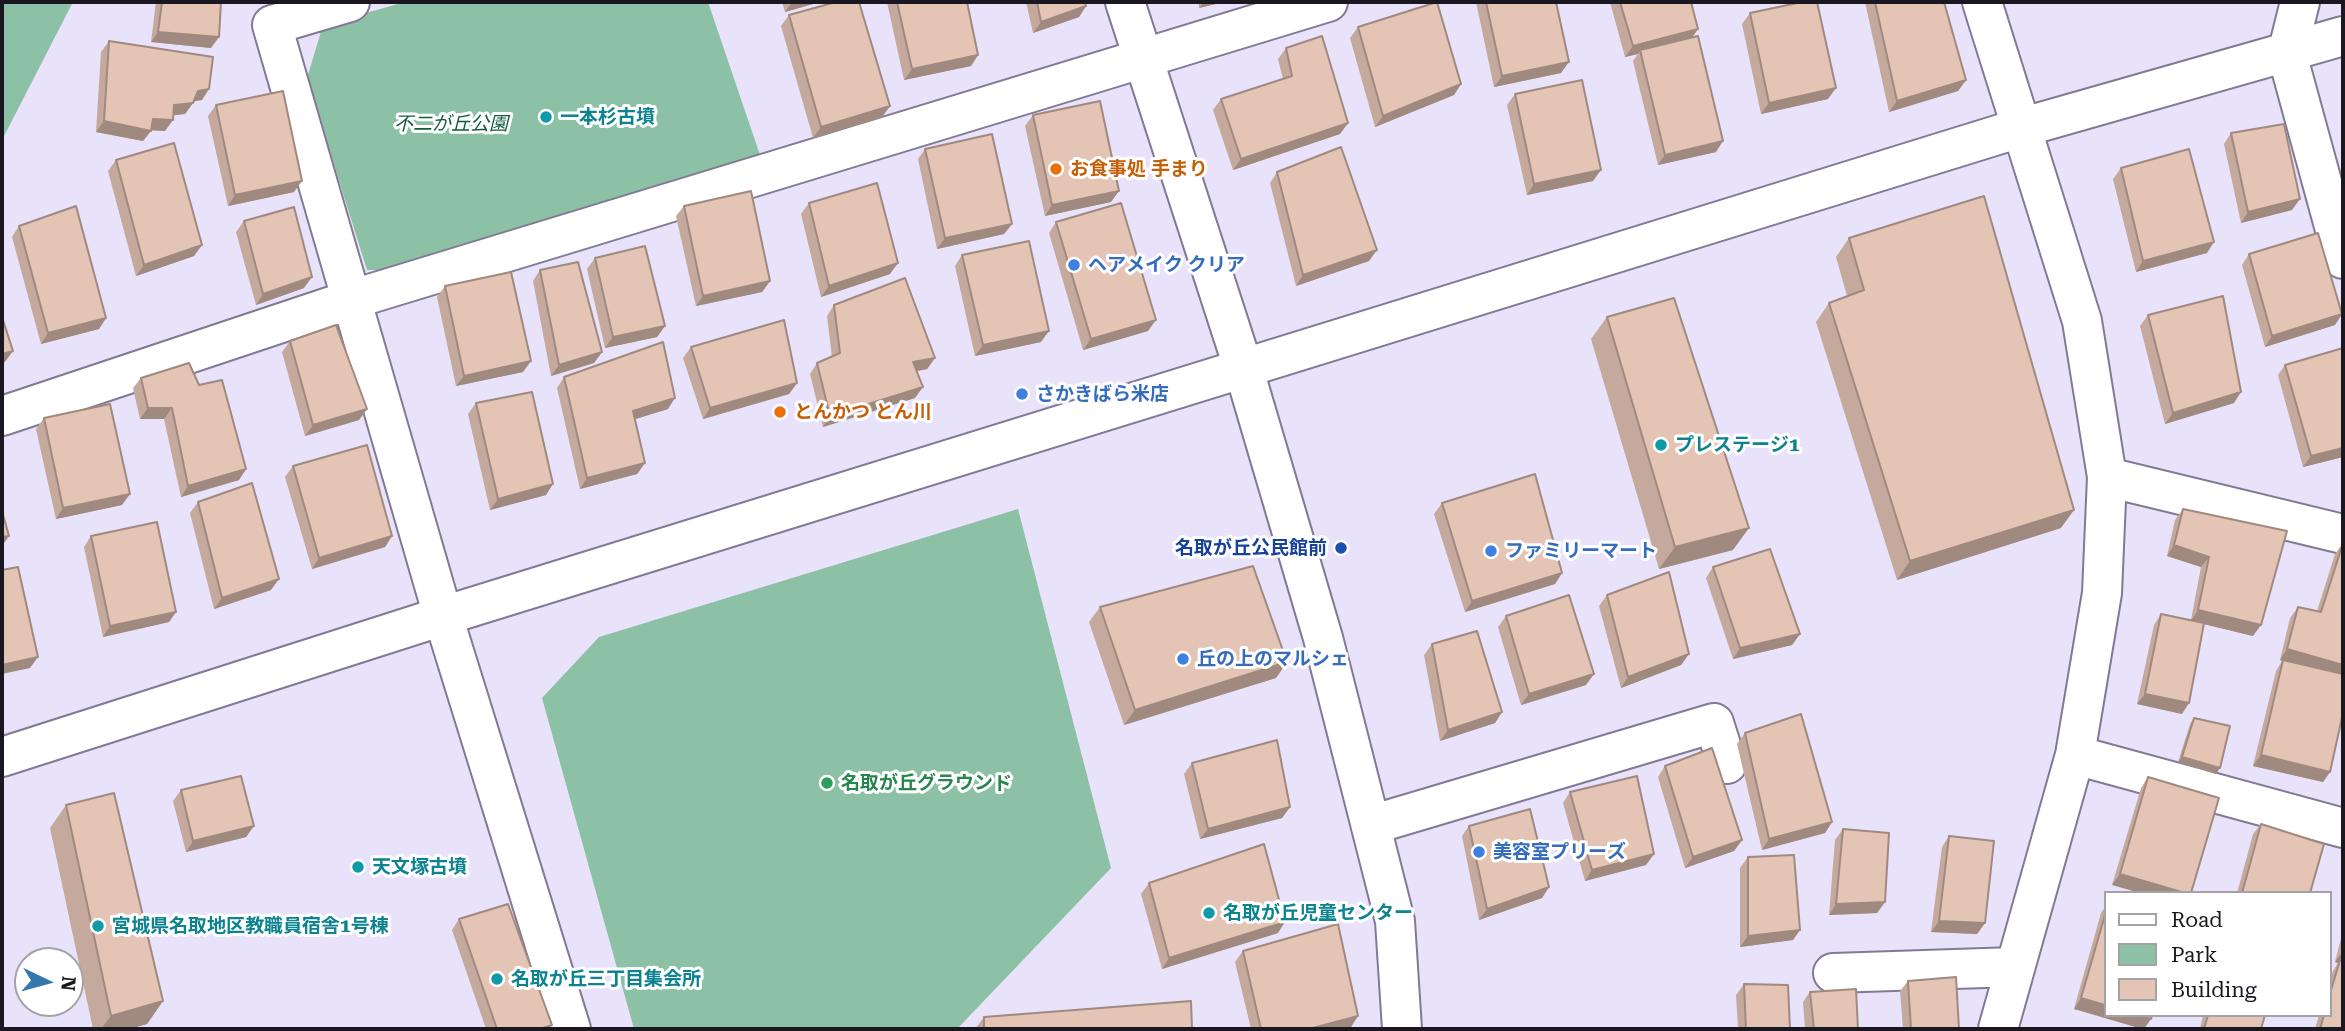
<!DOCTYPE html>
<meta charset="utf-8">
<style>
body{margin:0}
#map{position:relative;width:2345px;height:1031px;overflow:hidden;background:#e9e2fb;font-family:"Roboto Serif",serif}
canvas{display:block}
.frame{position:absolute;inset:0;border:4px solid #1a1721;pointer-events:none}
.legend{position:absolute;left:2104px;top:891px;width:228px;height:126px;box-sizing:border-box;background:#fff;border:2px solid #a3a2a6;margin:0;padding:9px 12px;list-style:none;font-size:21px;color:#1a1721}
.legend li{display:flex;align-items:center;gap:14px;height:35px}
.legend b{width:35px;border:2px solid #a3a2a6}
.north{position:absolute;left:14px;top:947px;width:70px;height:70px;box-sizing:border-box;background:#fff;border:2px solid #a3a2a6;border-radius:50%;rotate:95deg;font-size:19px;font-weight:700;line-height:28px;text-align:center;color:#1a1721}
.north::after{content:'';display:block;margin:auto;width:24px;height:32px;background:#3578ae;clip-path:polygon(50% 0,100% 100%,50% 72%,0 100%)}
</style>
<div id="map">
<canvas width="2345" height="1031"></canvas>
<div class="frame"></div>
<ul class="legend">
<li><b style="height:9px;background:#fff"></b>Road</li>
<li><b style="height:19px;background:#8cc1a6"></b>Park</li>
<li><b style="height:19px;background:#e4c4b5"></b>Building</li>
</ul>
<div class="north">N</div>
</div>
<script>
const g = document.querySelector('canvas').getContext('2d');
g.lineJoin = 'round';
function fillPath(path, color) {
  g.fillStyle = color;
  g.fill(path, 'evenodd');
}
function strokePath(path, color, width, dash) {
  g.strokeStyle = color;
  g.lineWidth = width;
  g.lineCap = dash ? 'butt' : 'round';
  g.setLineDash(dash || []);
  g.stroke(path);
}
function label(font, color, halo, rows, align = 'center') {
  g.font = font + ' "Roboto Serif","Noto Sans JP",serif';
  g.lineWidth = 6;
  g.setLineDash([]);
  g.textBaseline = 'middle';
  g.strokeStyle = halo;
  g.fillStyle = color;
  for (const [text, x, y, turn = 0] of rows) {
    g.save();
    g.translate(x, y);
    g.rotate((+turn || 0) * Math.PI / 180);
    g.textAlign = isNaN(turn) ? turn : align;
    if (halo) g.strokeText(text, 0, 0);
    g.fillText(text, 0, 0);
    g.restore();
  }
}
fillPath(new Path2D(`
 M2,2H73L2,140Z
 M405,2H708L761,158L395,270H367L307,78L323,25Z
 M1018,509L1111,868L957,1029H634L542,698L599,637Z`), '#8cc1a6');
const minor = new Path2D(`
 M350,2L272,25L443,616L571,1029
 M1982,2L2082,321L2107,477L2102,593L2075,755L1998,1029
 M2300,2L2287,54L2343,259
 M2,416L353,299L1328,2
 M2107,477L2343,534
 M2075,755L2343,828
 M1371,825L1714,723L1727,764
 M1833,973L2015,967`);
const tertiary = new Path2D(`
 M1125,2L1244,370L1323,638L1395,921L1402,1029
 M2,757L443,616L2020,128L2343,36`);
strokePath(minor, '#827a95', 42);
strokePath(tertiary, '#827a95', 42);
strokePath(minor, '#fff', 38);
strokePath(tertiary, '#fff', 38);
fillPath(new Path2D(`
 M156,2H221L211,48L151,42Z
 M782,2H820L785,12Z
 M887,2H967L978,55L971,66L904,80Z
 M1026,2H1085L1086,6L1079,17L1033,33Z
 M1199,2H1224L1199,8Z
 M1476,2H1556L1561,73L1494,87Z
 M1610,2H1691L1698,29L1692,38L1716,152L1658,165L1633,61L1638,54L1625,57Z
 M1865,2H1944L1966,80L1958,91L1889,112Z
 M1750,13L1828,99L1761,114L1742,24Z
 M789,15L890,106L882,117L813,138L781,26Z
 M1358,27L1461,84L1454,95L1375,127L1350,38Z
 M109,41L202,100L194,101L185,114L174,115L165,131L151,130L143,141L96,132L101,52Z
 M1286,48L1348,123L1340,134L1233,170L1213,110L1221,99L1283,79L1278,59Z
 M1515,94L1593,181L1527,195L1507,105Z
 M216,105L294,192L228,206L208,116Z
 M1033,115L1111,202L1045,216L1025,126Z
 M2231,133L2292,210L2241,223L2224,144Z
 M925,149L1012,224L1004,234L937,249L918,159Z
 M116,160L202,245L194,256L136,276L108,171Z
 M2121,168L2207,253L2136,272L2113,179Z
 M1277,172L1369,261L1296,286L1270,183Z
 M809,203L890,274L821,297L801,214Z
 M684,206L770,281L762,292L696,306L676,216Z
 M244,221L304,288L256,305L236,232Z
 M1056,222L1148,331L1083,350L1049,233Z
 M19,226L106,318L99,329L41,344L12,237Z
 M1849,238L2061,528L1897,580L1816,322L1829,303L1847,296L1836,257Z
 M2249,254L2342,314L2335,325L2265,347L2242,265Z
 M962,255L1041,342L975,356L955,266Z
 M595,258L665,326L657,337L605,348L587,269Z
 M540,270L602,352L594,363L551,376L533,281Z
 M445,286L523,372L456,386L437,297Z
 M834,305L935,358L927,369L917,371L915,398L823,427L810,374L817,363L832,357L827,316Z
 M2148,315L2234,403L2165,424L2140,326Z
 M1607,317L1733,550L1659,569L1591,339Z
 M290,341L367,409L359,420L305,436L282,352Z
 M691,347L797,383L789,394L703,419L683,358Z
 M2343,348V457L2303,467L2278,375L2285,365Z
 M564,377L668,409L635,419L645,463L637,474L580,489L557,388Z
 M141,378L199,385L246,469L239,480L181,497L164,419H140L133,388Z
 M476,403L546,495L490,510L468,414Z
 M44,418L122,505L56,519L36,429Z
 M293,466L392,536L385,547L312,569L285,477Z
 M198,502L271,590L214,609L190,513Z
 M1442,503L1562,573L1555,584L1465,612L1434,514Z
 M2183,509L2253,636L2204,624L2182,714L2137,704L2154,625L2161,614L2191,620L2201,567L2167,556L2175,520Z
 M91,536L176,612L169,622L103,637L84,547Z
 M2343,543L2330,772L2323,782L2253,766L2276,671L2282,661L2280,660L2290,618L2298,607L2317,611L2335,554Z
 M1713,567L1800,634L1792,645L1733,659L1706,578Z
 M1607,595L1689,654L1681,665L1621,688L1599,606Z
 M1100,607L1287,662L1276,678L1124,725L1089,622Z
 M1506,616L1586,685L1521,705L1498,627Z
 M1432,644L1502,712L1495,723L1440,741L1424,655Z
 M2194,718L2216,774L2178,762L2190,724Z
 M1745,733L1832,822L1825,833L1762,850L1737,744Z
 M1192,763L1290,807L1282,818L1200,839L1184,774Z
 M1665,766L1742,840L1734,851L1685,868L1658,777Z
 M2148,777L2219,798L2112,885L2141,788Z
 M181,790L254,826L246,837L186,852L173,801Z
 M1570,792L1654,854L1646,865L1585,881L1563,803Z
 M66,805L163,1001L147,1024L129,1029H93L50,828Z
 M2261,824L2310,893H2237L2253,834Z
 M1469,826L1549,887L1542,898L1479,920L1462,836Z
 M1843,829L1885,902L1877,913L1829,915L1835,840Z
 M1949,836L1985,923L1977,934L1931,932L1942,847Z
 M1748,857L1800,930L1793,940L1740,947V868Z
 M1149,883L1278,933L1162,969L1141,894Z
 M2105,907V1015L2074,1009L2101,913Z
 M459,919L549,1029H486L452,930Z
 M2343,930V1029H2315L2319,1015H2329V982L2333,971L2338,963L2335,962Z
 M1243,951L1358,1016L1351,1027L1341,1029H1251L1235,962Z
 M1908,981L1959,1029H1903L1900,991Z
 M1744,984L1790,1029H1738L1736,995Z
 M1810,992L1858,1029H1805L1803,1002Z
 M2203,1015H2265L2261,1029H2200Z
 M984,1017L1192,1029H975Z`), '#c4a99c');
fillPath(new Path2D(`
 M792,2H820L785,12Z
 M1204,2H1224L1199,8Z
 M1086,6L1079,17L1033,33L1041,22Z
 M1698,29L1690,40L1640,50L1638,54L1625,57L1633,46Z
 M158,32L219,37L211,48L151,42Z
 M978,55L971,66L904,80L912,69Z
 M1569,62L1561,73L1494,87L1502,76Z
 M1966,80L1958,91L1889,112L1897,101Z
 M1461,84L1454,95L1375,127L1383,116Z
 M1836,88L1828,99L1761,114L1769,103Z
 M209,89L202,100L190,102L198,91Z
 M193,103L185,114L167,116L174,105Z
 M890,106L882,117L813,138L821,127Z
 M153,119L173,120L165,131L146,130L151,131L143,141L96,132L104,121Z
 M1348,123L1340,134L1233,170L1241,159Z
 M1723,141L1716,152L1658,165L1665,155Z
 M1601,170L1593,181L1527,195L1534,184Z
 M302,181L294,192L228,206L235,195Z
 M1119,191L1111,202L1045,216L1052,205Z
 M2300,199L2292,210L2241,223L2248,212Z
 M1012,224L1004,234L937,249L945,238Z
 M2214,242L2207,253L2136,272L2143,261Z
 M202,245L194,256L136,276L144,265Z
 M1377,250L1369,261L1296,286L1303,275Z
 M898,263L890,274L821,297L829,286Z
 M312,277L304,288L256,305L263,294Z
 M770,281L762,292L696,306L703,296Z
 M2342,314L2335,325L2265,347L2272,336Z
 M106,318L99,329L41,344L48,333Z
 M1156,320L1148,331L1083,350L1091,339Z
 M665,326L657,337L605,348L613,337Z
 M1049,331L1041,342L975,356L983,345Z
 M13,351L5,362L2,363V354Z
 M602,352L594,363L551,376L559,365Z
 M935,358L927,369L906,373L913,362Z
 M531,361L523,372L456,386L464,376Z
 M797,383L789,394L703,419L710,408Z
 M923,387L915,398L823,427L830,416Z
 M2241,392L2234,403L2165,424L2173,413Z
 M675,398L668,409L626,422L633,411Z
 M148,408H172L164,419H140Z
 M367,409L359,420L305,436L313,425Z
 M2343,448V457L2303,467L2311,456Z
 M645,463L637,474L580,489L587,478Z
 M246,469L239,480L181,497L188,486Z
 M553,484L546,495L490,510L498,499Z
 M130,494L122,505L56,519L63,508Z
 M2074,510L2061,528L1897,580L1910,561Z
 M1749,528L1733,550L1659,569L1675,547Z
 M9,536L2,546V537Z
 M392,536L385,547L312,569L319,558Z
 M2174,545L2209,557L2201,567L2167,556Z
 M1562,573L1555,584L1465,612L1472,601Z
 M279,579L271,590L214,609L222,598Z
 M2198,610L2261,625L2253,636L2191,621Z
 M176,612L169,622L103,637L110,626Z
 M1800,634L1792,645L1733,659L1740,648Z
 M2287,649L2343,665V677L2280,660Z
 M1689,654L1681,665L1621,688L1628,677Z
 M38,657L30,668L2,674V665Z
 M1287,662L1276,678L1124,725L1135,710Z
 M1594,674L1586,685L1521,705L1529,694Z
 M2145,694L2189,703L2182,714L2137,704Z
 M1502,712L1495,723L1440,741L1448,730Z
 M2261,755L2330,772L2323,782L2253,766Z
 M2182,757L2220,768L2216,774L2178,762Z
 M1290,807L1282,818L1200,839L1208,829Z
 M1832,822L1825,833L1762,850L1769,839Z
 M254,826L246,837L186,852L193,841Z
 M1742,840L1734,851L1685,868L1693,857Z
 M1654,854L1646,865L1585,881L1592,870Z
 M2120,874L2185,893H2140L2112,885Z
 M1549,887L1542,898L1479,920L1487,909Z
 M1885,902L1877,913L1829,915L1836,904Z
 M1939,921L1985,923L1977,934L1931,932Z
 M1285,922L1278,933L1162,969L1169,958Z
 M1800,930L1793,940L1740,947L1748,936Z
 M2343,951V963L2340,960L2338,963L2335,962Z
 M2081,998L2105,1005V1015H2139L2151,1019L2144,1029H2142L2074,1009Z
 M163,1001L147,1024L129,1029H101L111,1016Z
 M1358,1016L1351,1027L1341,1029H1309Z`), '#a0897f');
const building = new Path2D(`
 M162,2H221L219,37L158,32Z
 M836,2H859L890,106L821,127L789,15Z
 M897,2H967L978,55L912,69Z
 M1037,2H1085L1086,6L1041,22Z
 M1437,2L1461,84L1383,116L1358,27Z
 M1486,2H1556L1569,62L1502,76Z
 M1620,2H1691L1698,29L1633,46Z
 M1802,2H1817L1836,88L1769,103L1750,13Z
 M1875,2H1944L1966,80L1897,101Z
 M1322,36L1348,123L1241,159L1221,99L1292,76L1286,48Z
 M1698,36L1723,141L1665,155L1640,50Z
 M109,41L213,57L209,89L198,91L193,103L174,105L173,120L153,119L151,131L104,121Z
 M1582,80L1601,170L1534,184L1515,94Z
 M283,91L302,181L235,195L216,105Z
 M1100,101L1119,191L1052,205L1033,115Z
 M2284,124L2300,199L2248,212L2231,133Z
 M992,134L1012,224L945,238L925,149Z
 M174,143L202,245L144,265L116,160Z
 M1341,147L1377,250L1303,275L1277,172Z
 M2189,149L2214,242L2143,261L2121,168Z
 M877,183L898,263L829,286L809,203Z
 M751,191L770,281L703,296L684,206Z
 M1984,196L2074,510L1910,561L1829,303L1864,290L1849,238Z
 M1121,203L1156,320L1091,339L1056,222Z
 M76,206L106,318L48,333L19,226Z
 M294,207L312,277L263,294L244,221Z
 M2318,233L2342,314L2272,336L2249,254Z
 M1029,241L1049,331L983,345L962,255Z
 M645,246L665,326L613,337L595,258Z
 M578,262L602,352L559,365L540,270Z
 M511,272L531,361L464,376L445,286Z
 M905,278L935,358L913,362L923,387L830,416L817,363L840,353L834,305Z
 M2223,296L2241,392L2173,413L2148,315Z
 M1674,298L1749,528L1675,547L1607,317Z
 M2,317L13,351L2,354Z
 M784,320L797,383L710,408L691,347Z
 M336,325L367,409L313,425L290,341Z
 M663,342L675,398L633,411L645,463L587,478L564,377Z
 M2343,348V448L2311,456L2285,365Z
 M189,363L199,385L222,380L246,469L188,486L172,408H148L141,378Z
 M532,392L553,484L498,499L476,403Z
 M110,404L130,494L63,508L44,418Z
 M367,445L392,536L319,558L293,466Z
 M1535,474L1562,573L1472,601L1442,503Z
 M252,483L279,579L222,598L198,502Z
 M2183,509L2287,531L2261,625L2198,610L2209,557L2174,545Z
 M2,511L9,536L2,537Z
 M157,522L176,612L110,626L91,536Z
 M2343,543V665L2287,649L2298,607L2321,612Z
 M1770,549L1800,634L1740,648L1713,567Z
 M1253,566L1287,662L1135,710L1100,607Z
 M18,567L38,657L2,665V570Z
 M1669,572L1689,654L1628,677L1607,595Z
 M1569,595L1594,674L1529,694L1506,616Z
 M2161,614L2204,623L2189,703L2145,694Z
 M1477,631L1502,712L1448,730L1432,644Z
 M2283,660L2343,674V713L2330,772L2261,755Z
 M1801,714L1832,822L1769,839L1745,733Z
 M2194,718L2230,726L2220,768L2182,757Z
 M1277,740L1290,807L1208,829L1192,763Z
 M1712,748L1742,840L1693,857L1665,766Z
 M241,776L254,826L193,841L181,790Z
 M1637,776L1654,854L1592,870L1570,792Z
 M2148,777L2219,798L2191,893H2185L2120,874Z
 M114,793L163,1001L111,1016L66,805Z
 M1530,809L1549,887L1487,909L1469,826Z
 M2261,824L2324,844L2310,893H2242Z
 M1843,829L1889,833L1885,902L1836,904Z
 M1949,836L1994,841L1985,923L1939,921Z
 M1264,844L1285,922L1169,958L1149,883Z
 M1794,855L1800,930L1748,936V857Z
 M508,904L552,1025L540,1029H497L459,919Z
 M2105,915V1005L2081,998Z
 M1338,924L1358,1016L1309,1029H1261L1243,951Z
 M2340,960L2343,961V1029H2320L2324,1015H2329V997Z
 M1956,977L1959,1029H1911L1908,981Z
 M1744,984L1788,985L1790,1029H1746Z
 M1856,989L1858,1029H1814L1810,992Z
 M1191,1001L1192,1029H984V1017Z
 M2139,1015H2152L2151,1019Z
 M2208,1015H2265L2261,1029H2204Z`);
fillPath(building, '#e4c4b5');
strokePath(building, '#a0897f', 2);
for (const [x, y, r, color] of [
 [546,117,7,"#0f9aa8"],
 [1056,169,7,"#e8710a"],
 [1074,265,7,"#3f7fe0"],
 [1022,394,7,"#3f7fe0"],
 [780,412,7,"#e8710a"],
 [1661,445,7,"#0f9aa8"],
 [1341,548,7,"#1a4fb4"],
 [1491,551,7,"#3f7fe0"],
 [1183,659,7,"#3f7fe0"],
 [827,783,7,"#2e9e5b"],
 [1479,852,7,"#3f7fe0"],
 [358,867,7,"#0f9aa8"],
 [1209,913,7,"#0f9aa8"],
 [98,926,7,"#0f9aa8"],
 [497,979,7,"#0f9aa8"]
]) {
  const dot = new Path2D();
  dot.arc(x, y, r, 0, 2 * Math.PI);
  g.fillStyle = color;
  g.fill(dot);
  strokePath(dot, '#fff', 2.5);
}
label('bold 19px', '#0d838f', '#fff', [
 ["一本杉古墳",560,117],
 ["プレステージ1",1675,445],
 ["天文塚古墳",372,867],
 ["名取が丘児童センター",1223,913],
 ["宮城県名取地区教職員宿舎1号棟",112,926],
 ["名取が丘三丁目集会所",511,979]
], 'left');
label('italic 19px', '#125a3d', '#fff', [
 ["不二が丘公園",451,124]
]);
label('bold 19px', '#c56008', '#fff', [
 ["お食事処 手まり",1070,169],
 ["とんかつ とん川",794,412]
], 'left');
label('bold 19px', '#366cbe', '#fff', [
 ["ヘアメイク クリア",1088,265],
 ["さかきばら米店",1036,394],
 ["ファミリーマート",1505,551],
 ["丘の上のマルシェ",1197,659],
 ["美容室プリーズ",1493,852]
], 'left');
label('bold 19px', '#164399', '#fff', [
 ["名取が丘公民館前",1327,548]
], 'right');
label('bold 19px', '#27864d', '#fff', [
 ["名取が丘グラウンド",841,783]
], 'left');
</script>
